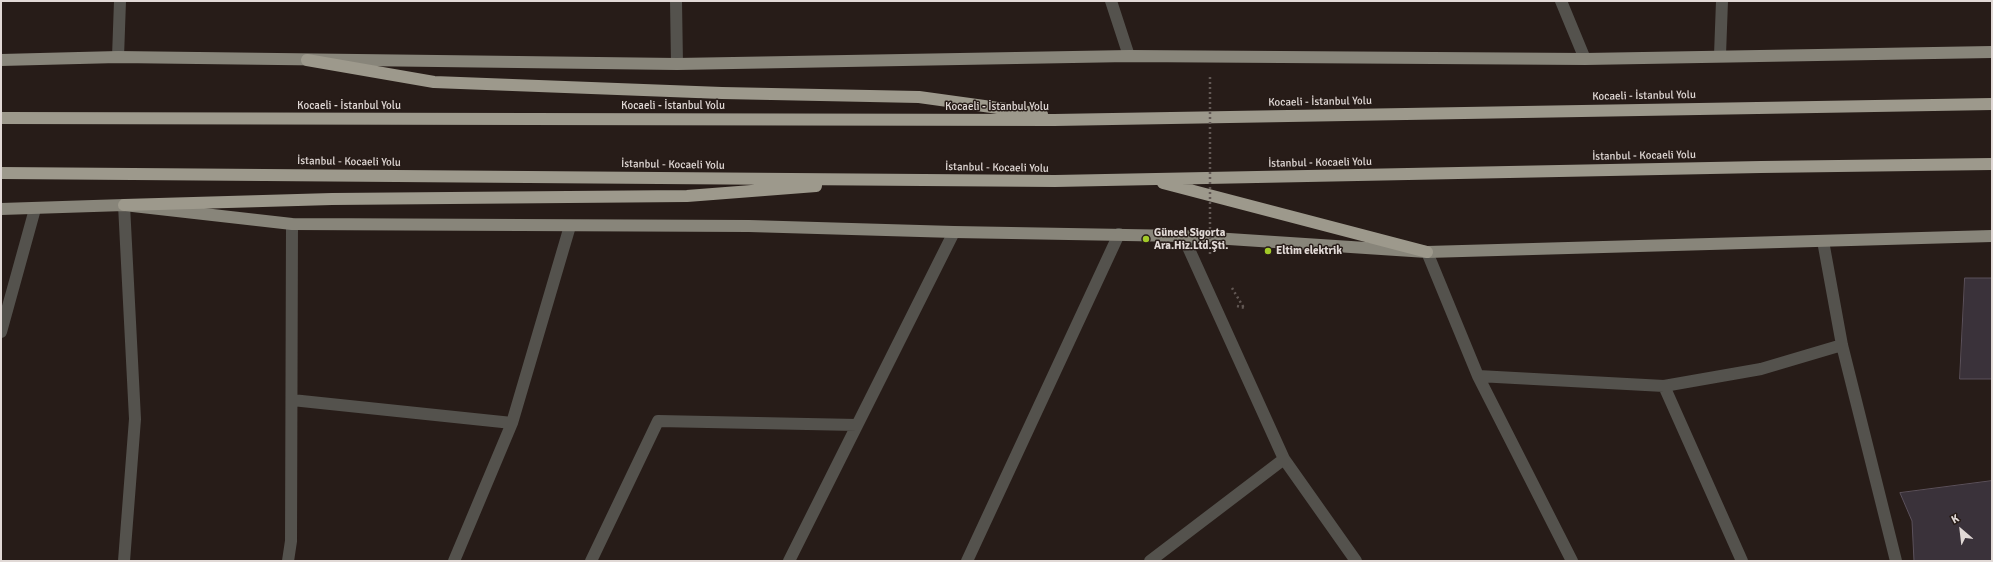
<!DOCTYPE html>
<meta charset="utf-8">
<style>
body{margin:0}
#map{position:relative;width:1993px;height:562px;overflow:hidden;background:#271c18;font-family:Signika,sans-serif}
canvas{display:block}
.frame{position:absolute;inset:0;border:2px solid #e1d9d6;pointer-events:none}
.north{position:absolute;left:1941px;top:510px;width:40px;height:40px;-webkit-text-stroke:3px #271c18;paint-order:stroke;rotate:332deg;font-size:11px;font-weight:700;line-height:16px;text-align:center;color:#e1d9d6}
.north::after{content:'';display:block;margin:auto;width:14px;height:18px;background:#e1d9d6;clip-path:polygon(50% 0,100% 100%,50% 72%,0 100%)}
</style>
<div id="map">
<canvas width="1993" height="562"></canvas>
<div class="frame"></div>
<div class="north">K</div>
</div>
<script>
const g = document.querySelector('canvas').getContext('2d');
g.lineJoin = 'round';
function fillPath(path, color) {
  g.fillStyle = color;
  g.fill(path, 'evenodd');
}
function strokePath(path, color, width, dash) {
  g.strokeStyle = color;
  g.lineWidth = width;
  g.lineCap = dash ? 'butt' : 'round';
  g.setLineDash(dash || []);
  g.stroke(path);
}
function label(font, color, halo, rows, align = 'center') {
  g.font = font + ' Signika,sans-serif';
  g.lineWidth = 3;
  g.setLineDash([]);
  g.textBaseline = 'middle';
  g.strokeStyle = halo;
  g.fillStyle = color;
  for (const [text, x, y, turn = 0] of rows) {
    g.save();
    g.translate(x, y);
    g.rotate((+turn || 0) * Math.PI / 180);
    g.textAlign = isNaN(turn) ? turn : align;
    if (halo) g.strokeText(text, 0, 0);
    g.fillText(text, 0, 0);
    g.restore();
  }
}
const building = new Path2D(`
 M1965,278H1992V379H1960Z
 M1992,481V561H1914L1912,521L1900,493Z`);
fillPath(building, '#3a323a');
strokePath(building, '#5b515b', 1);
strokePath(new Path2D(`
 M1232,288L1244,308
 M1237,306L1245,308`), '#625854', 2.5, [2, 3]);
strokePath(new Path2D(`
 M676,1L677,64
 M1111,1L1129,56
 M1561,1L1585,59
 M1720,55L1722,1
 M118,57L120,1
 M124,205L135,419L124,561
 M1183,236L1284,459L1356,561
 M1823,241L1842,345L1896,561
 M1427,252L1478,376L1572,561
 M1,332L35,209
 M1478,376L1664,386L1761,369L1842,345
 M1664,386L1742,561
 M292,400L512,423
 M288,561L291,541L292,224
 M454,561L512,423L570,226
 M591,561L658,421L857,425
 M789,561L954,232
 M967,561L1119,234
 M1150,561L1284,459`), '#54524d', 12);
strokePath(new Path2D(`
 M1,60L118,57L677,64L1129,56L1585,59L1992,52
 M1,209L124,205L292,224L749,226L954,232L1183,236L1427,252L1992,236`), '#88857a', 12);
strokePath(new Path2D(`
 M307,60L434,82L722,93L919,97L1042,114
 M1,118L1054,120L1992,104
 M1,173L1055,181L1761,167L1992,164
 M1163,183L1427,252
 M124,205L332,199L687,196L816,186`), '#9d998c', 12);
strokePath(new Path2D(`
 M1210,77V256`), '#625854', 2.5, [2, 3]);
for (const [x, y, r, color] of [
 [1146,239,4,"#a2c928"],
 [1268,251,4,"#a2c928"]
]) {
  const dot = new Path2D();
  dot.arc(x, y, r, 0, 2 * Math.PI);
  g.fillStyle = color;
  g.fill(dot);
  strokePath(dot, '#271c18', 1.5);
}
label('11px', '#e1d9d6', '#271c18', [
 ["Kocaeli - İstanbul Yolu",1644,96,-1],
 ["Kocaeli - İstanbul Yolu",1320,102,-1],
 ["Kocaeli - İstanbul Yolu",349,106],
 ["Kocaeli - İstanbul Yolu",673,106],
 ["Kocaeli - İstanbul Yolu",997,107],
 ["İstanbul - Kocaeli Yolu",1644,156,-1],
 ["İstanbul - Kocaeli Yolu",349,162,1],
 ["İstanbul - Kocaeli Yolu",1320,163,-1],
 ["İstanbul - Kocaeli Yolu",673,165,1],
 ["İstanbul - Kocaeli Yolu",997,168,1]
]);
label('bold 11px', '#e1d9d6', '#271c18', [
 ["Güncel Sigorta",1154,233],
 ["Ara.Hiz.Ltd.Şti.",1154,246],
 ["Eltim elektrik",1276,251]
], 'left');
</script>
